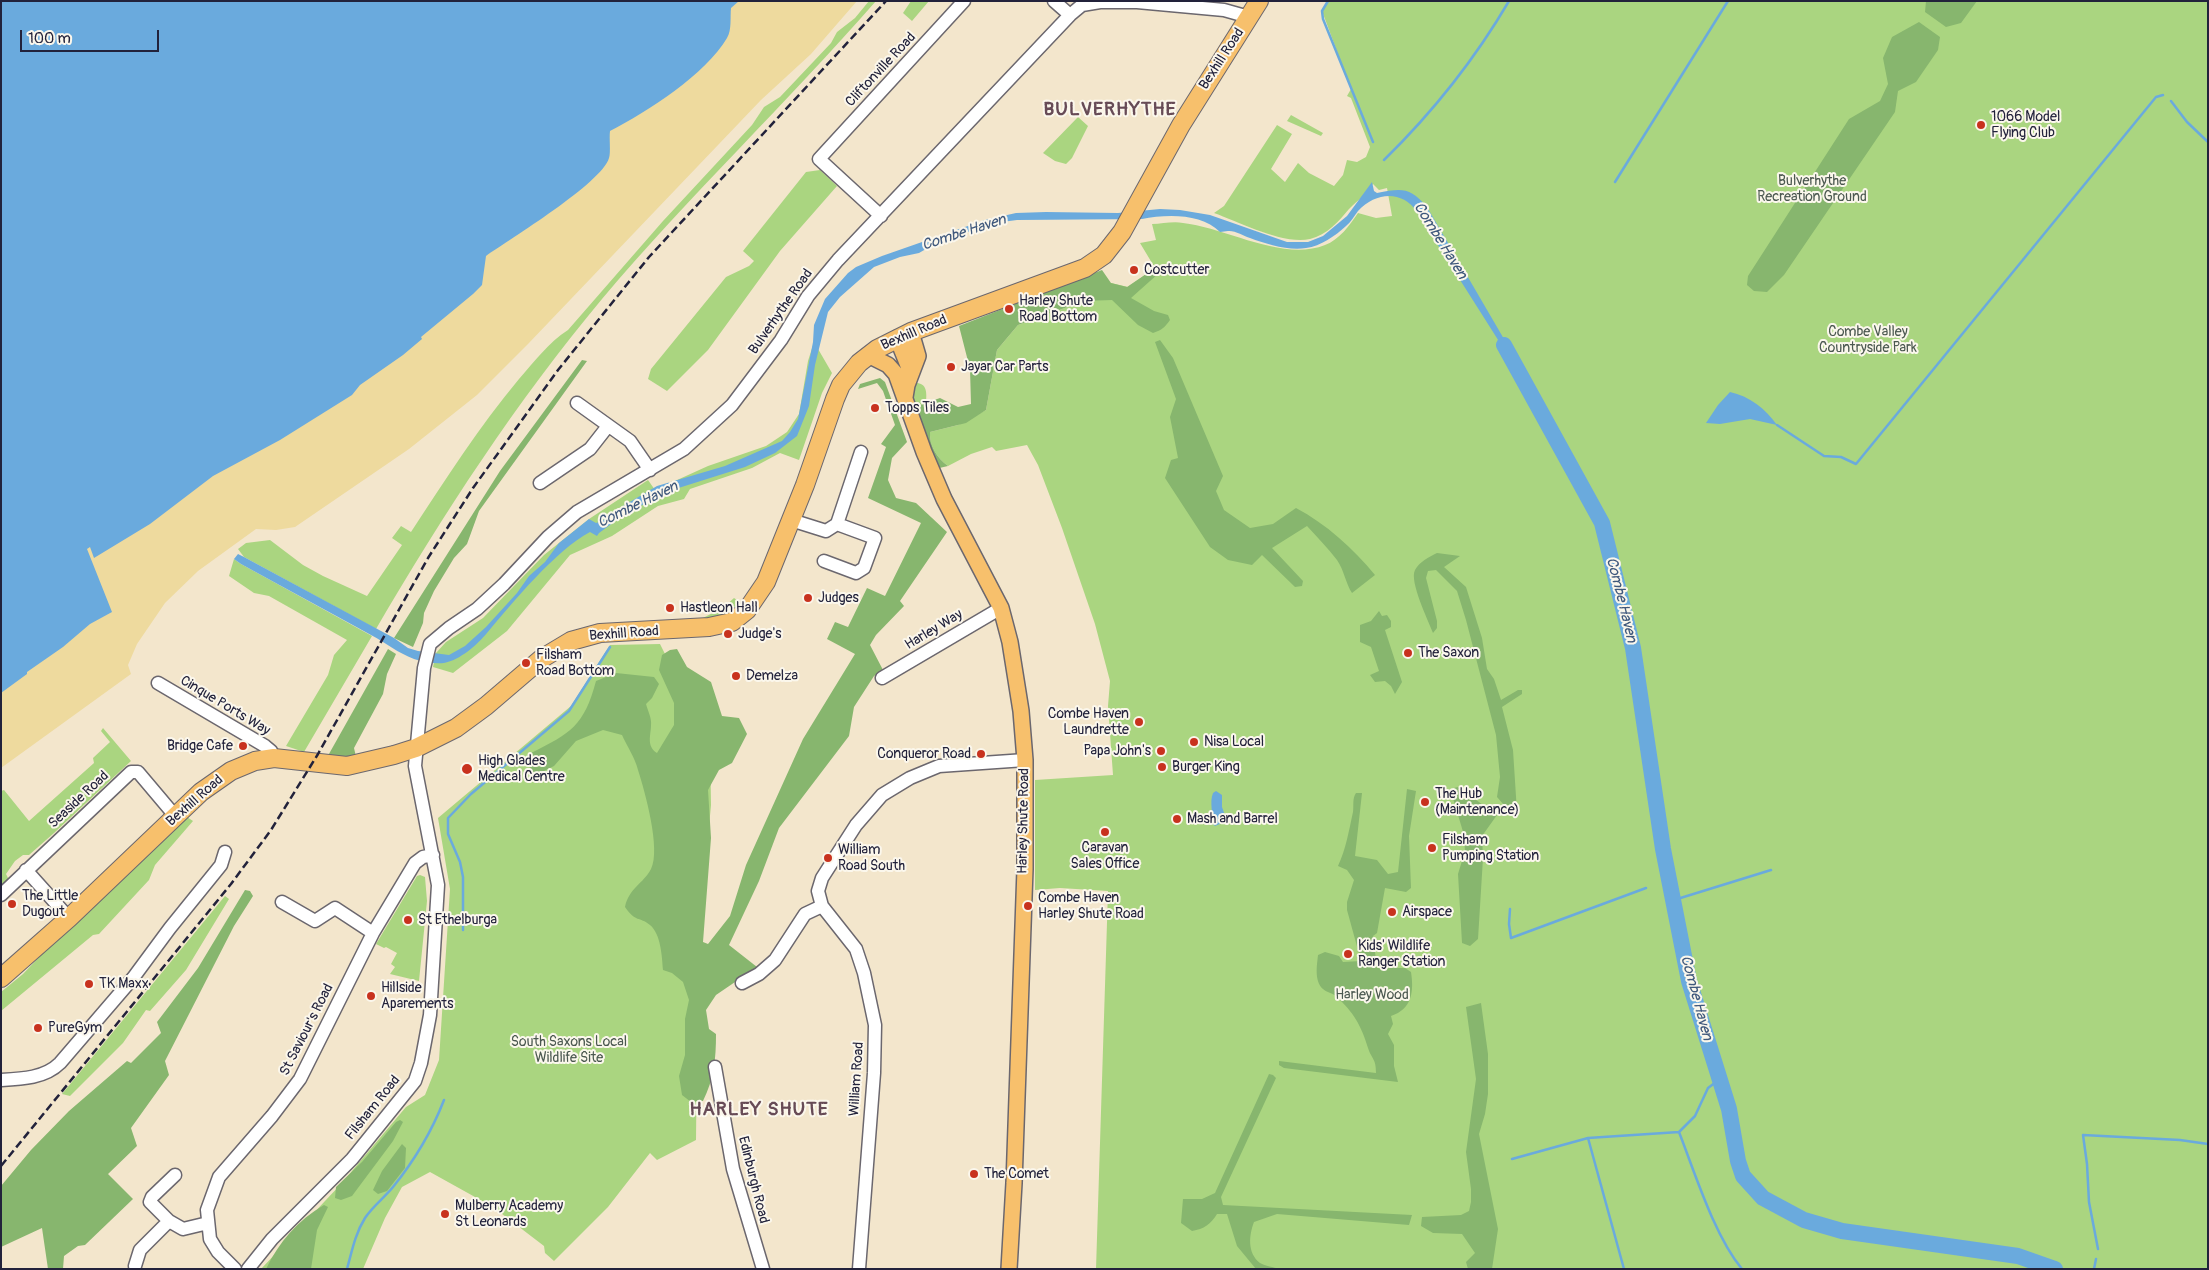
<!DOCTYPE html>
<style>
body{margin:0}
#map{position:relative;width:2209px;height:1270px;overflow:hidden;background:#f3e6cc;font-family:Pangolin,sans-serif}
canvas{display:block}
.frame{position:absolute;inset:0;border:2px solid #22223b;pointer-events:none}
.scale{position:absolute;left:20px;top:30px;width:139px;height:22px;box-sizing:border-box;border:2px solid #22223b;border-top:0;padding-left:6px;font-size:15px;line-height:18px;white-space:nowrap;color:#22223b;-webkit-text-stroke:4px #fbf7ec;paint-order:stroke}
</style>
<div id="map">
<canvas width="2209" height="1270"></canvas>
<div class="frame"></div>
<div class="scale">100 m</div>
</div>
<script>
const g = document.querySelector('canvas').getContext('2d');
g.lineJoin = 'round';
function fillPath(path, color) {
  g.fillStyle = color;
  g.fill(path, 'evenodd');
}
function strokePath(path, color, width, dash) {
  g.strokeStyle = color;
  g.lineWidth = width;
  g.lineCap = dash ? 'butt' : 'round';
  g.setLineDash(dash || []);
  g.stroke(path);
}
function label(font, color, halo, rows, align = 'center') {
  g.font = font + ' Pangolin,sans-serif';
  g.lineWidth = 4;
  g.setLineDash([]);
  g.textBaseline = 'middle';
  g.strokeStyle = halo;
  g.fillStyle = color;
  for (const [text, x, y, turn = 0] of rows) {
    g.save();
    g.translate(x, y);
    g.rotate((+turn || 0) * Math.PI / 180);
    g.textAlign = isNaN(turn) ? turn : align;
    if (halo) g.strokeText(text, 0, 0);
    g.fillText(text, 0, 0);
    g.restore();
  }
}
fillPath(new Path2D(`
 M869,1H876C787,103 689,196 602,299C516,402 444,513 376,629L244,557L238,549L246,543L270,540L303,565L323,576L367,596L402,545L392,538L401,526L411,532C445,480 479,427 519,379C535,361 548,343 568,330L663,221L752,125L764,107L780,97L831,43L837,32L855,18Z
 M911,1H929L912,21L903,13Z
 M1329,1H2208V1269H1096L1108,891L1060,888L1035,890V780L1113,775L1108,706L1110,681L1095,624L1062,528L1038,465L1027,445L996,451L992,447L971,454L948,466C937,458 929,445 930,432L958,425L986,410L997,350L1018,325L1084,301L1111,283L1128,287L1155,268L1140,243L1156,240L1152,224C1162,224 1173,221 1183,223C1227,228 1283,262 1325,245C1339,240 1350,225 1358,213L1376,218L1392,216L1387,188L1379,190L1373,184C1366,195 1358,200 1349,209C1339,221 1327,235 1310,239C1283,245 1239,222 1214,213L1224,206L1277,125L1292,134L1271,169L1285,182L1298,163L1309,173L1334,186L1343,175L1347,160L1357,162L1366,157L1370,147L1351,98L1347,96L1351,89L1322,11Z
 M1291,115L1323,133L1321,136L1287,121Z
 M1078,117L1088,126L1072,158L1066,164L1055,161L1043,153Z
 M820,170L837,186L780,251L708,350L667,391L648,379L651,369L726,277L749,266L754,261L743,251L806,172Z
 M814,342L832,373L822,393L799,460L780,453L752,468L690,489L684,499L658,506L612,536L570,555L507,631L453,673L433,667L436,653L446,642L483,618L544,555L589,519L648,480L655,490L708,466L766,446L787,432L799,414L808,361Z
 M914,383C927,382 927,392 926,403L909,409Z
 M234,559L241,564L372,636L304,752L286,746L328,675L334,655L347,640L269,596L254,593L229,576Z
 M734,598L740,602C729,614 719,618 703,620V618L724,607Z
 M660,644L710,744L711,805L698,946L696,1140L657,1160L650,1153L608,1207L554,1261L545,1253L544,1246L493,1207L430,1172L402,1187L385,1218L363,1269H261L341,1184L406,1107L425,1095L439,1060L450,889L438,818L571,706L610,645Z
 M103,728L131,761L54,833L29,855H23L15,861L6,874L10,882L1,889V791L4,790L29,821L94,763L93,758L110,742L101,731Z
 M187,817L193,821L155,865L149,880L99,934L93,935L1,1011V992L23,974L67,928Z
 M420,875L425,877L427,901L419,981L390,974L395,967L391,964L397,953L386,947L384,948L376,944L417,876Z
 M225,896L229,899L186,970L150,1011L146,1010L123,1043L70,1096L62,1094Z`), '#aad580');
fillPath(new Path2D(`
 M1926,1H1977L1961,23L1946,27L1925,12Z
 M1919,22L1940,37L1938,50L1916,82L1898,91L1895,112L1784,275L1767,292L1754,291L1747,285L1748,276L1849,119L1880,101L1888,84L1883,58L1892,37Z
 M1155,268L1159,273L1131,298L1154,311L1168,315L1170,320C1165,327 1162,330 1153,333L1138,325L1112,300L1084,301L1018,325L997,350L986,410L966,423L930,432C929,445 937,458 948,466L935,469L909,409L940,398L958,407L971,404L970,369L959,326L1102,270L1111,283L1127,287Z
 M1160,340L1173,358L1223,476L1216,491L1224,510L1250,528L1273,524L1296,508C1326,524 1353,548 1375,575L1352,593C1346,584 1344,570 1337,560C1328,548 1317,537 1307,526L1272,548L1303,581L1302,586L1295,587L1262,555L1252,565L1228,560L1210,547L1165,478L1171,460L1178,458L1170,417L1176,399L1155,342Z
 M582,360L587,361L479,511L467,544L454,558L434,591L424,613L423,623L413,647L394,638L500,471Z
 M880,378L885,382L907,442L892,458L888,480L896,498L916,503L947,532L900,601L904,606L876,635L870,645L883,670L874,676L854,707L849,736L779,828L759,881L729,945L757,967L716,995L706,1010L709,1029L716,1034C716,1059 714,1079 703,1101L691,1102L682,1095L679,1076L685,1055V1019L689,1000L683,982L672,973L663,970C662,957 661,934 650,925C639,916 636,923 625,907C629,888 643,884 651,869C661,849 645,792 638,770C635,758 627,746 622,735L603,730L576,741L554,766L538,774L530,770L529,759L531,753C571,733 584,726 596,681L616,673L654,677L659,684L652,698L646,704C648,711 652,719 651,725C651,735 646,746 657,753L674,725V703L659,670L662,655L670,650L677,649L687,667L711,682L722,716L739,718L747,734L732,763L719,770L708,790L711,838L703,942L708,944L730,916L746,865L803,739L855,654L827,639L835,622L848,627L867,588L885,596L921,523L868,498L886,447L881,444L895,425L883,391L877,383L858,389L860,384Z
 M1437,553L1460,556L1444,567L1466,587L1482,638L1487,669L1494,679L1501,700L1518,690H1522V694L1502,707L1513,750L1517,812L1504,805L1497,797L1500,777L1496,735L1466,620L1457,591L1436,570L1428,571L1426,578L1437,621V628L1433,633C1428,620 1409,581 1415,570C1419,562 1429,557 1437,553Z
 M1379,611L1382,616L1387,615L1391,621V627L1385,630L1402,682L1395,694L1391,686L1385,681L1375,682L1370,675L1379,671L1371,647L1360,642V625L1371,621Z
 M388,649L396,654L387,674L383,694L354,748L357,761H325Z
 M1458,787L1497,815L1482,836L1483,858L1478,939L1470,946L1462,943L1458,874L1465,851L1464,835L1452,795L1454,788Z
 M1407,789L1416,791L1409,836L1411,888L1406,892L1385,888L1377,933L1373,936L1377,968H1405L1411,972C1414,992 1412,1009 1391,1016L1393,1024L1388,1034L1394,1045V1066L1398,1082L1284,1068L1279,1065V1061L1376,1073C1376,1058 1372,1060 1368,1048C1361,1025 1354,1013 1336,996C1332,993 1326,992 1323,989C1314,981 1317,965 1318,955L1325,952L1339,956L1343,962L1361,961L1347,910V902L1354,880L1347,870L1338,866C1346,849 1349,830 1353,812C1354,805 1352,799 1356,793H1362L1355,856L1377,860L1388,874L1398,872Z
 M245,890L250,891L253,896L234,926L165,1061L169,1075L131,1128L137,1146L108,1174L133,1199L85,1245L78,1246L64,1256L63,1269H48L42,1228L1,1247V1186L31,1150L69,1111L127,1061L131,1063L161,1033L157,1022L198,968Z
 M1481,1003L1488,1054V1094L1485,1114L1479,1134L1498,1229L1492,1269H1468L1466,1262L1475,1253L1462,1234L1433,1233L1421,1226L1422,1217L1461,1215L1469,1211L1471,1202V1189L1466,1152L1476,1079L1466,1007Z
 M1269,1074L1273,1075L1276,1078L1221,1197L1223,1205L1412,1215L1409,1225L1277,1214L1254,1222C1249,1235 1247,1253 1260,1263C1265,1266 1274,1267 1279,1269H1256L1237,1246L1227,1214H1217C1211,1224 1204,1229 1192,1231L1181,1223L1183,1199H1202L1215,1193Z
 M400,1120L403,1122L393,1141L352,1196L341,1200L335,1198L336,1187L362,1162L396,1122Z
 M402,1144L406,1148L405,1168L387,1191L378,1194L373,1190L382,1171Z
 M324,1205L328,1207L317,1230L311,1269H266C279,1242 298,1220 324,1205Z`), '#87b66e');
fillPath(new Path2D(`
 M563,1H857L811,54L761,100L528,344L477,395L409,449L295,527L276,530L256,529L198,571L165,603L137,644L128,665L131,674L1,768V539Z`), '#eeda9e');
fillPath(new Path2D(`
 M1,1H739L731,8C730,17 732,30 727,38C706,74 647,112 610,131C609,138 611,153 609,158C602,183 510,239 486,256L482,285L473,294L421,337L422,339L403,355L360,385L352,395L280,440L213,476L150,524L94,558L90,547L87,549L112,612L90,624L63,647L27,672V674L1,693Z
 M1372,182L1374,191L1377,193C1402,188 1410,187 1427,207L1504,339L1516,364L1507,354L1417,212C1402,190 1376,192 1358,211C1354,216 1351,222 1346,226C1335,236 1321,246 1306,248C1289,251 1266,244 1250,238C1244,236 1234,230 1228,231C1225,231 1223,232 1220,232C1202,213 1166,214 1142,219L1017,220L994,223L938,242L919,253L900,257L874,267L840,297L828,312L815,365L809,406L797,436L775,453L745,467L669,491L625,514L599,533L597,536L590,532C556,550 513,602 487,633C477,645 460,660 444,663C435,664 423,662 414,659C398,653 386,643 371,635C328,611 284,588 241,564L234,559L238,554L244,557L394,638L408,648L418,651L449,655L465,646L486,627L517,593L529,576L545,562L559,543L589,519L596,523L602,521L623,506L657,486L725,466L782,441L790,432L798,419L813,342L814,325L825,299L848,273L856,267L882,256L985,220L1016,213L1046,212L1118,213L1160,209L1180,210L1210,215L1287,242H1308L1323,236L1347,216Z
 M1730,392C1749,396 1766,409 1777,425L1750,419L1720,424L1706,423L1718,405Z
 M1216,791L1222,795V807L1227,821L1215,826L1211,822C1214,813 1209,803 1213,793Z`), '#6aaadd');
strokePath(new Path2D(`
 M1328,1L1322,11L1323,19L1373,142
 M2171,101L2187,122L2208,142
 M1384,160C1432,113 1475,59 1509,1
 M1615,182L1728,1
 M1777,425L1824,456L1841,457L1856,464L2156,97L2163,95
 M1674,900L1771,870
 M1510,909L1509,924L1511,938L1646,888
 M463,930V877L460,862L448,834V818L471,794L569,711L610,647
 M1720,1079L1708,1088L1695,1116L1679,1132C1695,1173 1714,1235 1742,1269
 M1588,1138L1624,1269
 M1512,1159L1588,1138L1679,1132
 M2098,1249L2089,1202L2087,1164L2083,1135L2180,1140L2208,1144
 M347,1269C352,1251 355,1234 365,1218C372,1207 385,1197 393,1187C414,1161 432,1131 444,1100
 M2094,1269L2096,1259`), '#6aaadd', 2.5);
strokePath(new Path2D(`
 M1504,345L1602,523L1633,648L1663,849L1689,981L1729,1109L1738,1161L1743,1176L1763,1198L1804,1220L1842,1231L2018,1256L2055,1269`), '#6aaadd', 16);
const minor = new Path2D(`
 M1054,1L1070,15
 M881,216L819,159L964,1
 M577,403L630,441L650,470
 M540,483L590,449L608,426
 M791,520L826,531L837,524L861,452
 M824,561L856,573L864,568L875,538L837,524
 M882,678L1001,608
 M158,683L265,746L271,751L274,758
 M26,870L69,918
 M1,895L131,772H138L176,817
 M282,902L315,921L335,908L373,933
 M822,906L856,949L864,973L875,1025L874,1073L859,1269
 M742,983L759,974L775,960L805,914L822,906L818,891L822,878L856,825L882,795L910,778L939,766L1025,760
 M715,1067L733,1169L763,1269
 M1,1080C22,1079 45,1078 60,1063L133,978L170,928L221,865L225,852
 M169,1221L150,1202L152,1197L175,1175
 M135,1266L140,1250L169,1221L183,1229L208,1223
 M235,1269L218,1252L210,1239L207,1210L219,1177L272,1116L300,1079L373,933L415,863L423,857L433,855
 M248,1269L272,1239L352,1159L415,1081L421,1063L430,1015L438,885L415,766L424,668L430,644L449,628L477,609L504,584L548,537L577,512L684,449L732,405L781,340L808,296L838,260L1070,15L1082,5L1100,2H1137L1224,10L1249,17`);
const major = new Path2D(`
 M897,338L911,373
 M868,355L888,365L896,374L924,452L944,499L1001,608L1010,642L1021,711L1025,760V869L1014,1183L1009,1269
 M905,397L907,385L918,356L911,332`);
const highway = new Path2D(`
 M1,978L69,918L201,792L231,771L255,761L274,758L347,766L394,755L416,748L456,728L486,706L541,659L571,641L600,633L709,627L732,622L747,610L766,582L805,485L835,399L841,385L859,363L877,349L911,332L1085,268L1104,255L1122,232L1181,125L1259,1`);
strokePath(minor, '#6b676e', 15);
strokePath(major, '#6b676e', 18);
strokePath(highway, '#6b676e', 20);
strokePath(minor, '#fff', 12);
strokePath(major, '#f7c06c', 15);
strokePath(highway, '#f7c06c', 18);
strokePath(new Path2D(`
 M1,1166L231,884L271,830L318,754L428,558L473,488L558,370L649,257L886,1`), '#22223b', 2.5, [8, 4]);
for (const [x, y, r, color] of [
 [1981,125,5,"#c8321e"],
 [1134,270,5,"#c8321e"],
 [1009,309,5,"#c8321e"],
 [951,367,5,"#c8321e"],
 [875,408,5,"#c8321e"],
 [808,598,5,"#c8321e"],
 [670,608,5,"#c8321e"],
 [728,634,5,"#c8321e"],
 [1408,653,5,"#c8321e"],
 [526,663,5,"#c8321e"],
 [736,676,5,"#c8321e"],
 [1139,722,5,"#c8321e"],
 [1194,742,5,"#c8321e"],
 [243,746,5,"#c8321e"],
 [1161,751,5,"#c8321e"],
 [981,754,5,"#c8321e"],
 [1162,767,5,"#c8321e"],
 [467,769,6,"#c8321e"],
 [1425,802,5,"#c8321e"],
 [1177,819,5,"#c8321e"],
 [1105,832,5,"#c8321e"],
 [1432,848,5,"#c8321e"],
 [828,858,5,"#c8321e"],
 [12,904,5,"#c8321e"],
 [1028,906,5,"#c8321e"],
 [1392,912,5,"#c8321e"],
 [408,920,5,"#c8321e"],
 [1348,954,5,"#c8321e"],
 [89,984,5,"#c8321e"],
 [371,996,5,"#c8321e"],
 [38,1028,5,"#c8321e"],
 [974,1174,5,"#c8321e"],
 [445,1214,5,"#c8321e"]
]) {
  const dot = new Path2D();
  dot.arc(x, y, r, 0, 2 * Math.PI);
  g.fillStyle = color;
  g.fill(dot);
  strokePath(dot, '#fbf7ec', 2);
}
label('14px', '#22223b', '#fbf7ec', [
 ["Bexhill Road",1222,59,-57],
 ["Cliftonville Road",881,70,-47],
 ["Bulverhythe Road",781,312,-55],
 ["Bexhill Road",914,333,-23],
 ["Harley Way",934,630,-31],
 ["Bexhill Road",624,634,-4],
 ["Cinque Ports Way",225,706,31],
 ["Seaside Road",79,800,-43],
 ["Bexhill Road",195,801,-41],
 ["Harley Shute Road",1024,821,-89],
 ["St Saviour's Road",307,1030,-63],
 ["William Road",857,1079,-86],
 ["Filsham Road",373,1108,-51],
 ["Edinburgh Road",753,1180,76]
]);
label('14px', '#22223b', '#fbf7ec', [
 ["1066 Model",1991,117],
 ["Flying Club",1991,133],
 ["Costcutter",1144,270],
 ["Harley Shute",1019,301],
 ["Road Bottom",1019,317],
 ["Jayar Car Parts",961,367],
 ["Topps Tiles",885,408],
 ["Judges",818,598],
 ["Hastleon Hall",680,608],
 ["Judge's",738,634],
 ["The Saxon",1418,653],
 ["Filsham",536,655],
 ["Road Bottom",536,671],
 ["Demelza",746,676],
 ["Combe Haven",1129,714,"right"],
 ["Laundrette",1129,730,"right"],
 ["Nisa Local",1204,742],
 ["Bridge Cafe",233,746,"right"],
 ["Papa John's",1151,751,"right"],
 ["Conqueror Road",971,754,"right"],
 ["High Glades",478,761],
 ["Medical Centre",478,777],
 ["Burger King",1172,767],
 ["The Hub",1435,794],
 ["(Maintenance)",1435,810],
 ["Mash and Barrel",1187,819],
 ["Filsham",1442,840],
 ["Pumping Station",1442,856],
 ["Caravan",1105,848,"center"],
 ["Sales Office",1105,864,"center"],
 ["William",838,850],
 ["Road South",838,866],
 ["The Little",22,896],
 ["Dugout",22,912],
 ["Combe Haven",1038,898],
 ["Harley Shute Road",1038,914],
 ["Airspace",1402,912],
 ["St Ethelburga",418,920],
 ["Kids' Wildlife",1358,946],
 ["Ranger Station",1358,962],
 ["TK Maxx",99,984],
 ["Hillside",381,988],
 ["Aparements",381,1004],
 ["PureGym",48,1028],
 ["The Comet",984,1174],
 ["Mulberry Academy",455,1206],
 ["St Leonards",455,1222]
], 'left');
label('14px', '#4b5850', '#fbf7ec', [
 ["Bulverhythe",1812,181],
 ["Recreation Ground",1812,197],
 ["Combe Valley",1868,332],
 ["Countryside Park",1868,348],
 ["Harley Wood",1372,995],
 ["South Saxons Local",569,1042],
 ["Wildlife Site",569,1058]
]);
label('italic 15px', '#3f587c', '#fbf7ec', [
 ["Combe Haven",964,233,-18],
 ["Combe Haven",1440,241,58],
 ["Combe Haven",638,505,-26],
 ["Combe Haven",1621,600,76],
 ["Combe Haven",1696,998,75]
]);
g.letterSpacing = '1px';
label('bold 19px', '#674b56', '#fbf7ec', [
 ["BULVERHYTHE",1110,110],
 ["HARLEY SHUTE",759,1110]
]);
g.letterSpacing = '0px';
</script>
